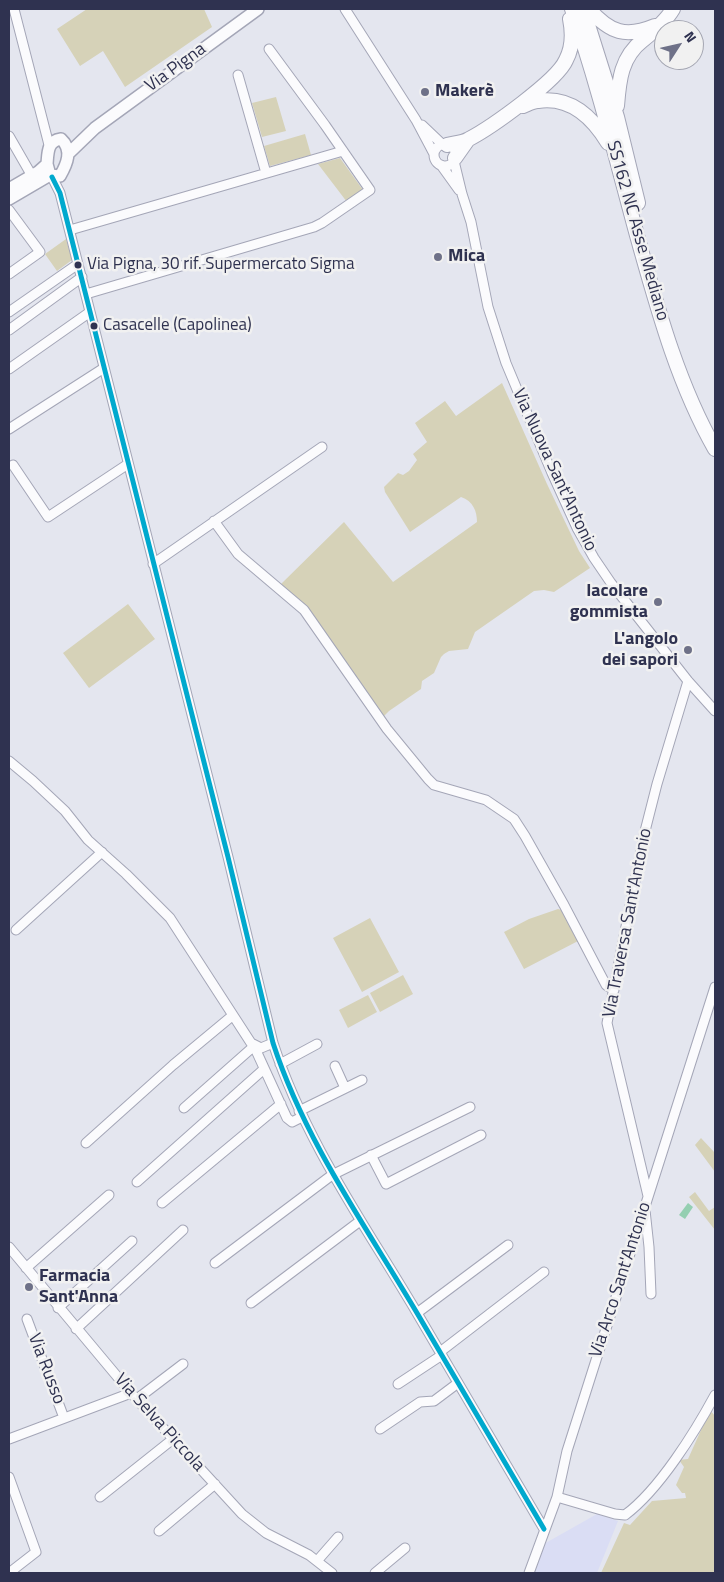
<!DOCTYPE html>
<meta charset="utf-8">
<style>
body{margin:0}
#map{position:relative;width:724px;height:1582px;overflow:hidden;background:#e4e6ef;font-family:"Titillium Web",sans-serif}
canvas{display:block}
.frame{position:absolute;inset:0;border:10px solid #2f3250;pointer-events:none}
.north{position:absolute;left:654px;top:20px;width:50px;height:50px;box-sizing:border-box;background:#f1f1f1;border:1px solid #a3a5b1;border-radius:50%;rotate:55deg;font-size:14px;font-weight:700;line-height:20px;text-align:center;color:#2f3250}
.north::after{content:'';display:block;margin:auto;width:18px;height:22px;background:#6e7188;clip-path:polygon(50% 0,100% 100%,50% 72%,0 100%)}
</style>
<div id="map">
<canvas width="724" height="1582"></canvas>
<div class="frame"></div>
<div class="north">N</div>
</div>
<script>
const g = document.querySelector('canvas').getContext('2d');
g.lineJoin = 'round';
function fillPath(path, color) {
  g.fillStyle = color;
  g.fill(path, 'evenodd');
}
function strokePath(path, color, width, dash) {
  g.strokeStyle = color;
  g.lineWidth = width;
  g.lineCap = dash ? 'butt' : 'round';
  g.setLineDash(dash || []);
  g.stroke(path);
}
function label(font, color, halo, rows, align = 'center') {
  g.font = font + ' "Titillium Web",sans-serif';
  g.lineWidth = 5;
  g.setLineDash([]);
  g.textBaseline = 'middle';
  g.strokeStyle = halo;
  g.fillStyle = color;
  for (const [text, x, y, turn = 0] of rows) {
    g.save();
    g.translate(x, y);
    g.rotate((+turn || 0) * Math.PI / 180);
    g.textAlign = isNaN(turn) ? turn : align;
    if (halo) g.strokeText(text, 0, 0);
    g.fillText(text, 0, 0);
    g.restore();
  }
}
fillPath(new Path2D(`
 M597,1514L618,1521L597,1573H532L542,1545Z`), '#daddf4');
fillPath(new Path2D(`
 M87,9H204L212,27L125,87L103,51L80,66L57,29Z
 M276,97L286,131L262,137L252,103Z
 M305,134L311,155L270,166L264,146Z
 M340,158L363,190L347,202L318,164Z
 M66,239L72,260L57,271L45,254Z
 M502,383L547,484L579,551L590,568L554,592L544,590L534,591L475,632L468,649L449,651L444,654L441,657L434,673L422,681L421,689L389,711L382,718L281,586V584L344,522L393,582L477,522C477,511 473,501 461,497L410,532L385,492L384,487L398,473L403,475L409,471L417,460L413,454L427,442L415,423L445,401L456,416Z
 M128,604L155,639L89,688L63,653Z
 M558,909L562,910L580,940L524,969L504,932L529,919Z
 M370,918L399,972L362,992L333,938Z
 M403,975L413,994L380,1012L370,993Z
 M368,995L377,1012L348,1028L339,1010Z
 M701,1138L715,1153V1172L695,1145Z
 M695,1192L709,1211L715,1207V1230L689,1197Z
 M710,1410L715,1416V1573H601L624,1523L630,1525L652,1501L686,1498L685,1493H682L676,1485L684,1467L679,1460L688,1459Z`), '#d6d2b8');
fillPath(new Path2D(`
 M688,1203L693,1207L685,1219L679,1215Z`), '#94cfb1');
const minor = new Path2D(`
 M14,9L49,145
 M345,9L416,120L434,154
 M238,75L266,173
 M422,125L443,145
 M9,136L32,176
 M434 155a11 11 0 1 1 22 0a11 11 0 1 1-22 0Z
 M454,161L462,194L471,222L488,307L506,363L552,473L577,528L594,558L611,583L688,681L715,711
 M441,165L459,190
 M52,177L60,193L228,857L273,1043C305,1141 365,1225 417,1313C460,1385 502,1457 544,1529
 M9,210L40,252L9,274
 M70,230L343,151
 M86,294L314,227L322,223L370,190L325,125L269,49
 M9,312L78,264
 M9,330L82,277
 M9,369L90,312
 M9,429L104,368
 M13,465L48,517L128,464
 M214,521L238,554L304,610L387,729L428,779L434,785L486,800L514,819L525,836L564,905L606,985L614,990
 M153,564L322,447
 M9,761L33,781L65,811L88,840L126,874L170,918L251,1043L261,1048L273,1043
 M16,930L102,852
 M254,1046L287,1118L292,1122L302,1117
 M280,1064L317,1044
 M335,1066L345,1088
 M184,1108L253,1047
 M299,1111L362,1080
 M86,1143L173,1065L232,1016
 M371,1155L386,1184L481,1135
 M137,1182L264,1069
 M648,1196L607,1023L644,835L657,784L688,681
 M162,1203L281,1104
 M645,1210L649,1247L651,1294
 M9,1247L131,1393L242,1514L266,1533L309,1555L332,1573
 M215,1263L332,1175L470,1107
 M26,1268L109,1195
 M251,1303L360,1221
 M58,1308L132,1241
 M417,1313L508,1245
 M27,1319L64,1418
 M76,1329L183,1230
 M440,1352L544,1272
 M398,1384L442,1355
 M137,1399L183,1364
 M380,1429L420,1402L434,1401L458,1383
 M9,1439L131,1393
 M9,1477L36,1552L9,1573
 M100,1497L173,1439
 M557,1497L615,1514L625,1515C659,1490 695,1432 715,1395
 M159,1531L215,1484
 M317,1561L338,1537
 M375,1573L405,1548
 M529,1573L557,1497L567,1451L715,987`);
const major = new Path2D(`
 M68,154L95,128L258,9
 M9,189L38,172L47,164C48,153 47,141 61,139C73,150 67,164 60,176L50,175L47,164
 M9,199L50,175`);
const highway = new Path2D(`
 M572,9C598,84 617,162 638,239C658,310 678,384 715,449
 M583,9L617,117L638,203
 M589,9C610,33 626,38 655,26
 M523,106C528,104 533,101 538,101C571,96 593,118 608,143
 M617,106C619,80 621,57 643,40C654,31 666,21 673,9
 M447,145C454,143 463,143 469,139C490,128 557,81 566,60C573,47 573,34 570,19
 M455,158L467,141`);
strokePath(minor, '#a4a6b7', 11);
strokePath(major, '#a4a6b7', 14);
strokePath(highway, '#a4a6b7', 16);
strokePath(minor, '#fbfbfd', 9);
strokePath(major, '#fbfbfd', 11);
strokePath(highway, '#fbfbfd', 14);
strokePath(new Path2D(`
 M52,177L60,193L228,857L273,1043C305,1141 365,1225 417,1313C460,1385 502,1457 544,1529`), '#00a9ce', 5);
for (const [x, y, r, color] of [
 [425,92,5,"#6e7188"],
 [438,257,5,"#6e7188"],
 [78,265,4.5,"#2f3250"],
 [94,326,4.5,"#2f3250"],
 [658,602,5,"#6e7188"],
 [688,650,5,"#6e7188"],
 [29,1287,5,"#6e7188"]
]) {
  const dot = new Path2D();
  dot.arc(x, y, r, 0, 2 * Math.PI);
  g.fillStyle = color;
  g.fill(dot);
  strokePath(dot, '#f1f1f1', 2);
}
label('17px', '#2f3250', '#f1f1f1', [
 ["Via Pigna, 30 rif. Supermercato Sigma",87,265],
 ["Casacelle (Capolinea)",103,326]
], 'left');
label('18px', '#2f3250', '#f1f1f1', [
 ["Via Pigna",176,68,-36],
 ["SS162 NC Asse Mediano",637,231,74],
 ["Via Nuova Sant'Antonio",554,470,65],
 ["Via Traversa Sant'Antonio",628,923,-79],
 ["Via Arco Sant'Antonio",621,1280,-72],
 ["Via Russo",46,1369,69],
 ["Via Selva Piccola",159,1423,48]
]);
label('bold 18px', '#2f3250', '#f1f1f1', [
 ["Makerè",435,92],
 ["Mica",448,257],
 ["Iacolare",648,592,"right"],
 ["gommista",648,613,"right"],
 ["L'angolo",678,640,"right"],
 ["dei sapori",678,661,"right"],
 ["Farmacia",39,1277],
 ["Sant'Anna",39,1298]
], 'left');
</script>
